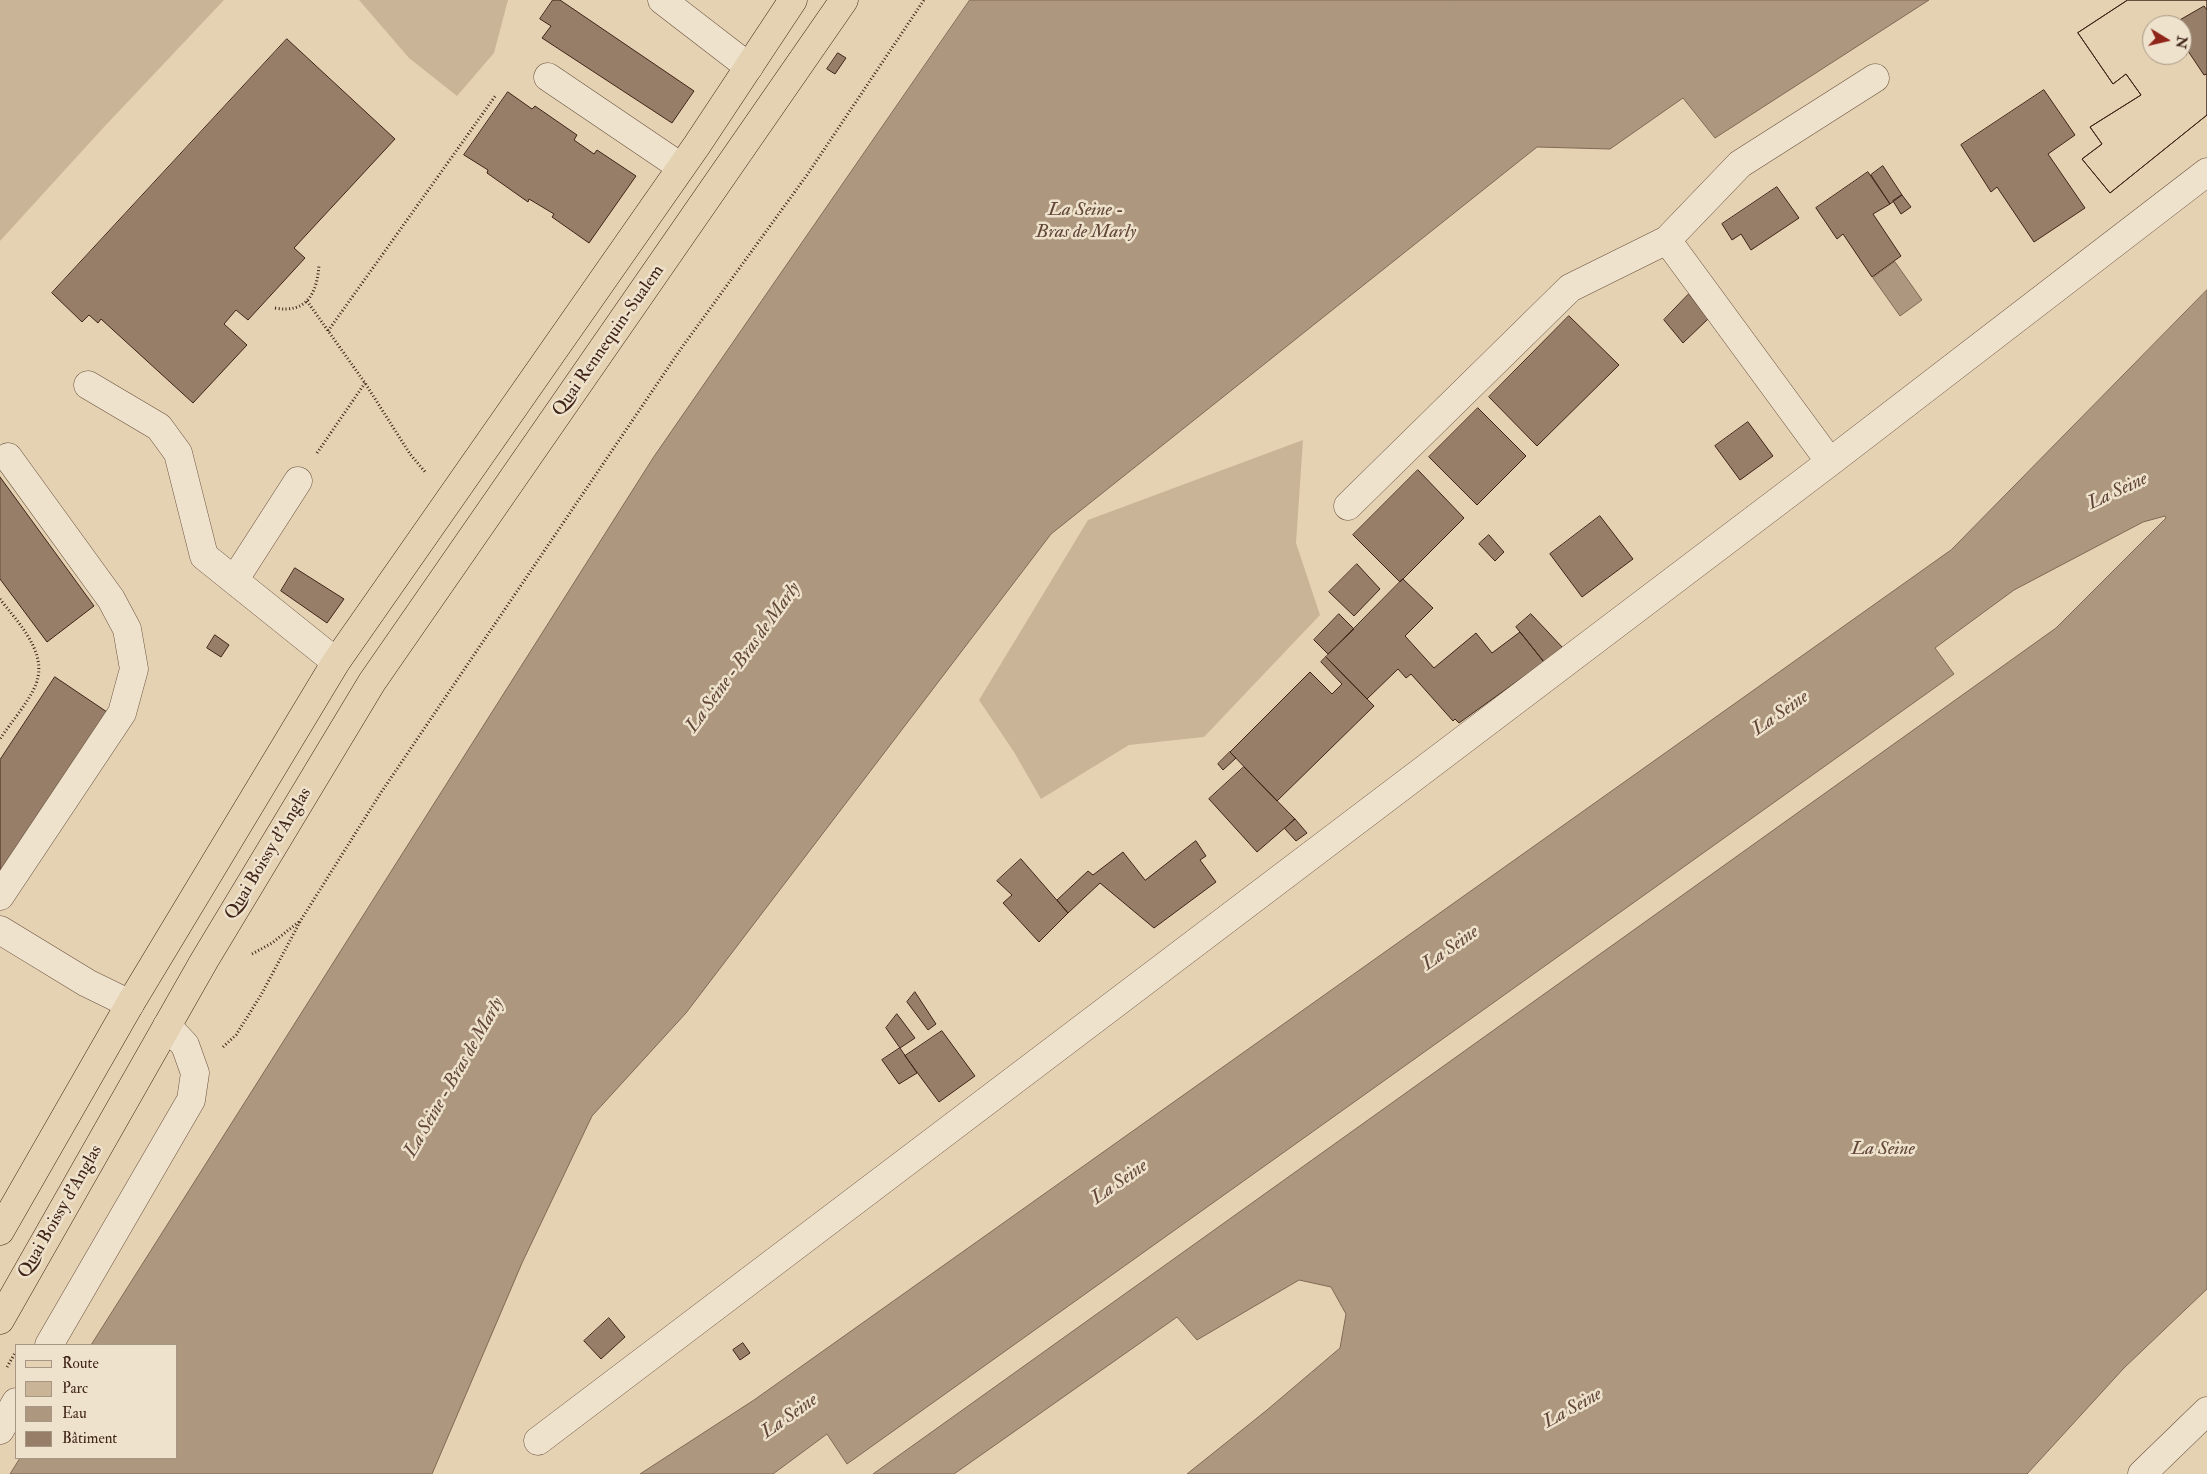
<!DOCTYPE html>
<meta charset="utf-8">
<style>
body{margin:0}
#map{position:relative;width:2207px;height:1474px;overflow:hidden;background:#e5d2b2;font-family:"IM FELL Double Pica",serif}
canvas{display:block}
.legend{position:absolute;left:15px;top:1344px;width:162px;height:115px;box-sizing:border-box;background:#eee2cd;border:1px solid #a89685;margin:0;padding:6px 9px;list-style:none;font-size:15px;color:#402418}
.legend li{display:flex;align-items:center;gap:10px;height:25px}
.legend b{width:25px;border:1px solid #a89685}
.north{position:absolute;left:2142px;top:15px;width:50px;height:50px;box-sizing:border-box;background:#eee2cd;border:1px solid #a89685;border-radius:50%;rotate:99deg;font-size:14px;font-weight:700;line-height:20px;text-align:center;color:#402418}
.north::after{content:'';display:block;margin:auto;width:18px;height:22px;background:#8f2418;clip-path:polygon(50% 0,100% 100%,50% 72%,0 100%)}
</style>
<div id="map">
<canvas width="2207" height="1474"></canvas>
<ul class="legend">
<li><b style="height:6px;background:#e5d2b2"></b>Route</li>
<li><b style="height:14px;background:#c9b498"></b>Parc</li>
<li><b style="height:14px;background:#ad977e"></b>Eau</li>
<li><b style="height:14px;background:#967e68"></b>Bâtiment</li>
</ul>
<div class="north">N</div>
</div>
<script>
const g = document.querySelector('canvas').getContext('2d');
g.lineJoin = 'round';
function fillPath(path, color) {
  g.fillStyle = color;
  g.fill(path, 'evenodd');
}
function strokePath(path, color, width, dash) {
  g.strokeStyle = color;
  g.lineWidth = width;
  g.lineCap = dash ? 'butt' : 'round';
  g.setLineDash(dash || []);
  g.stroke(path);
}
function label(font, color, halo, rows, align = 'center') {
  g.font = font + ' "IM FELL Double Pica",serif';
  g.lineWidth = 5;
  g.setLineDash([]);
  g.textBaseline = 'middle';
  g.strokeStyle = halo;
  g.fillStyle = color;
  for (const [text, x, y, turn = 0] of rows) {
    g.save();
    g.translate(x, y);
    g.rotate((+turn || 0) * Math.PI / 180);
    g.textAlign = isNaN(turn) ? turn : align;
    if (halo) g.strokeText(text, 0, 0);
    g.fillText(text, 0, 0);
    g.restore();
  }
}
fillPath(new Path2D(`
 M0,0H224L104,127L0,241Z
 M359,0H508L494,53L457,96L409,58Z
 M1303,440L1296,543L1320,615L1204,737L1129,745L1041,799L1014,752L979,700L1088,520Z`), '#c9b498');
const water = new Path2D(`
 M970,0H1929L1715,138L1683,98L1610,149L1537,147L1051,534L686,1013L592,1116L522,1263L432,1474H10L20,1458H176V1345H91L653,458Z
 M1895,262L1922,300L1900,316L1873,278Z
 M2207,290V1289L2124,1368L2027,1474H1187L1267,1410L1340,1348L1346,1314L1331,1287L1299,1280L1197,1340L1177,1317L954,1474H873L2056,628L2166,518L2165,516L2143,522L2014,590L1935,648L1954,674L847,1464L827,1434L773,1474H640L754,1400L1951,550Z`);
fillPath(water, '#ad977e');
strokePath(water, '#816955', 1);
const building = new Path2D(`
 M553,0H560L694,91L672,123L542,38L551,26L540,19Z
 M2128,0H2207V10L2204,6L2171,25H2152V55H2182V42L2204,75L2207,74V115L2110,193L2082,159L2102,144L2090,127L2141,95L2126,74L2113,84L2078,33Z
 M2128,0H2207V115L2110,193L2082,159L2102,144L2090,127L2141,95L2126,74L2113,84L2078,33ZM2152,25H2182V55H2152Z
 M287,39L395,139L294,248L305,258L248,320L236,310L224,324L247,345L193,403L101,319L98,323L89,315L82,322L52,293Z
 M838,53L846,58L835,74L827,69Z
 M2044,90L2075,135L2048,154L2085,208L2034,242L1997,187L1991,192L1961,145Z
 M508,92L532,109L535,106L577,135L574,140L594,154L597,150L636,176L589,243L552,217L554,214L529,199L528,202L487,173L488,170L464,155Z
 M1883,166L1902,195L1890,204L1871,175Z
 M1868,172L1890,204L1873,214L1901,256L1872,277L1843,234L1837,239L1816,208Z
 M1777,187L1799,218L1751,250L1741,234L1732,240L1722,224Z
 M1902,195L1911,207L1901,214L1893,201Z
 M1689,294L1708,319L1683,343L1664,320Z
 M1569,316L1619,365L1537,446L1489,397Z
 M1478,408L1526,456L1477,505L1429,457Z
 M1748,422L1773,456L1740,480L1715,446Z
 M1418,470L1464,518L1400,582L1353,535Z
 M0,477L94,606L47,642L0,579Z
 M1600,516L1633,559L1582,597L1550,554Z
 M1489,535L1504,552L1495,561L1479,544Z
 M1357,564L1380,589L1354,616L1329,592Z
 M295,568L344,599L327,623L281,591Z
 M1403,579L1433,608L1405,636L1434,668L1476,633L1492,653L1520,632L1544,662L1459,723L1455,719L1453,721L1411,674L1406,678L1398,669L1367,699L1326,657Z
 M1339,614L1354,629L1328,654L1314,640Z
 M1531,614L1563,648L1544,662L1516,627Z
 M215,635L229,645L221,657L207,648Z
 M1326,657L1374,706L1277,801L1230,752L1310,672L1332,694L1342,684L1321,662Z
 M55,677L107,712L0,873V760Z
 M1230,752L1236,758L1223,770L1218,764Z
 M1244,767L1295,819L1257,852L1209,799Z
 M1295,819L1307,833L1296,841L1285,829Z
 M1196,841L1206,856L1200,860L1216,882L1154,928L1100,883L1068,913L1057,900L1088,871L1093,875L1123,852L1145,880Z
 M1021,859L1068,913L1039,942L1003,903L1012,895L997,881Z
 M915,992L936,1024L928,1030L907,1002Z
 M897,1014L915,1038L900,1048L886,1028Z
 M942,1031L975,1076L939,1102L905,1056Z
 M900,1048L917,1073L899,1084L882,1060Z
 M609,1318L625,1337L601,1359L584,1341Z
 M743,1343L750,1353L740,1360L733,1350Z`);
fillPath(building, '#967e68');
strokePath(building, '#402418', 1);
const minor = new Path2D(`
 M662,0L749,67
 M548,77L681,167
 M1667,240L1830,462
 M88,385L159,427L178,453L204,556L336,662
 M1348,506L1570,288L1667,240L1740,164L1875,78
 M235,579L298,481
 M0,896L122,713L134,669L127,629L111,599L8,457
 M0,930L87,983L130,1004
 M49,1345L191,1100L195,1073L185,1045L167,1026
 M0,1430L16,1402
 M538,1441L1830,462L2207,172
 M2142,1474L2207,1411`);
const major = new Path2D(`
 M0,1231L130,1004L336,662L697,145L793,0
 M0,1320L204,961L372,682L844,0`);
strokePath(minor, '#69503e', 29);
strokePath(major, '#402418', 29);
strokePath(new Path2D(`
 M307,301L365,383L410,454L426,473
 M275,308C307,314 317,293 319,265
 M328,331L496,95
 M317,453L365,383
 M0,599C16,620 44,648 38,677C35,695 11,722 0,739
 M252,954L272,943L300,921
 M223,1047L236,1035L261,995L301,920L380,794L680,350L807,175L924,0
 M7,1367L15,1353`), '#402418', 3, [1, 2.5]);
strokePath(minor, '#eee2cd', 28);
strokePath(major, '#e5d2b2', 28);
label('18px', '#402418', '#eee2cd', [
 ["Quai Rennequin-Sualem",609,341,-55],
 ["Quai Boissy d'Anglas",269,854,-59],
 ["Quai Boissy d'Anglas",61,1212,-60]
]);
label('italic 19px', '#614637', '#eee2cd', [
 ["La Seine -",1086,211],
 ["Bras de Marly",1086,233],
 ["La Seine",2118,492,-25],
 ["La Seine - Bras de Marly",744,658,-54],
 ["La Seine",1781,714,-35],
 ["La Seine",1451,949,-35],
 ["La Seine - Bras de Marly",455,1078,-60],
 ["La Seine",1883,1150],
 ["La Seine",1120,1183,-35],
 ["La Seine",1573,1409,-29],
 ["La Seine",790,1417,-35]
]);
</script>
